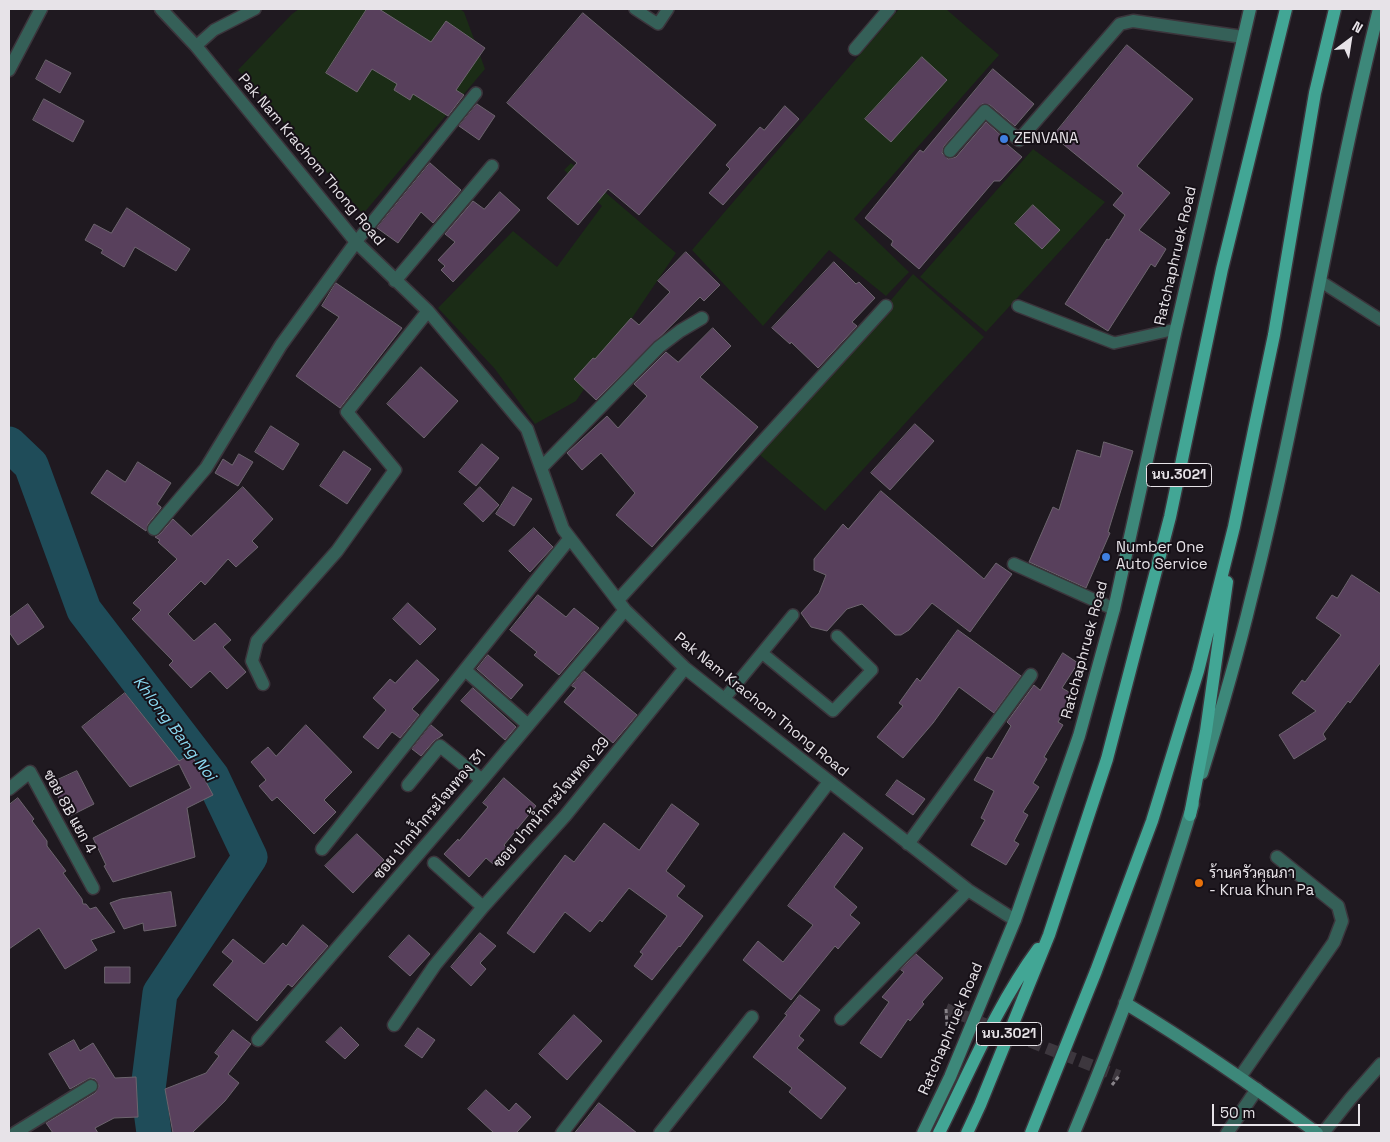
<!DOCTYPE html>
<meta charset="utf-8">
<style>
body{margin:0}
#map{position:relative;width:1390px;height:1142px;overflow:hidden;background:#1f1920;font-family:"Space Grotesk",sans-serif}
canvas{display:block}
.frame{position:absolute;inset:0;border:10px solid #e7e3e8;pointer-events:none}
.north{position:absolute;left:1325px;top:15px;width:50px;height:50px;-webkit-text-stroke:4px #161017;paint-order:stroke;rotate:31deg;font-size:14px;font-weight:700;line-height:20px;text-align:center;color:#e7e3e8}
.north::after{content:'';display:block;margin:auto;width:18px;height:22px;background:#e7e3e8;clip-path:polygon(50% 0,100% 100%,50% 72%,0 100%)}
.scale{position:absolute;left:1212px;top:1104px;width:148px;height:22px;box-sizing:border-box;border:2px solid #e7e3e8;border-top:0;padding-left:6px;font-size:15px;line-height:18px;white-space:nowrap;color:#e7e3e8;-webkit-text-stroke:4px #161017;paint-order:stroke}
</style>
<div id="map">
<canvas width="1390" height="1142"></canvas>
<div class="frame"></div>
<div class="north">N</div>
<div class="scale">50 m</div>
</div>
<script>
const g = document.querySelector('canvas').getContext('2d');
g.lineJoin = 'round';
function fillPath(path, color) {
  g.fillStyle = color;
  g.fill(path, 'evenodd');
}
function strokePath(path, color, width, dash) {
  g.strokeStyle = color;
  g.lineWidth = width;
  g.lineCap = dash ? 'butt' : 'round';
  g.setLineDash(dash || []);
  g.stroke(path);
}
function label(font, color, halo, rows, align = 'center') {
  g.font = font + ' "Space Grotesk",Sarabun,sans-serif';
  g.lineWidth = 4;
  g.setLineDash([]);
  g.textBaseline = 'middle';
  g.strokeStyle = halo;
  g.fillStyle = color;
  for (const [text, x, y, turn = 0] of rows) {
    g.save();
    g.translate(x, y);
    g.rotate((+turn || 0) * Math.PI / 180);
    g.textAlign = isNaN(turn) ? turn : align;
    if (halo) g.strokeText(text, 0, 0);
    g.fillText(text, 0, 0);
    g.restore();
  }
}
fillPath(new Path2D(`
 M299,9H460L464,12L485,69L363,214L238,70L292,14Z
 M899,9H946L999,55L854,219L909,272L886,296L829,250L763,326L692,250Z
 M1033,149L1105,202L986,332L920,277Z
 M571,163L676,253L576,401L535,424L495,369L438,308L513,231L557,267L602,206L564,170Z
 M913,274L984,337L825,511L760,455Z`), '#1b2c16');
strokePath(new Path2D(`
 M9,444L31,465L84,610L212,777L250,857L160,993L148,1089L154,1133`), '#1f4c59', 35);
const building = new Path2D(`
 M367,9H379L431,42L446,21L485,48L456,90L464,95L448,116L413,94L410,100L394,90L397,84L372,69L357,92L326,73Z
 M583,13L716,125L639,215L608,189L578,225L547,198L577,163L507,103Z
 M1127,45L1193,99L1137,166L1170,193L1139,230L1166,249L1155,267L1151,264L1108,331L1065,304L1107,239L1109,240L1125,215L1113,205L1123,193L1053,136Z
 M922,57L947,80L891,142L865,119Z
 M46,60L71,73L60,93L36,79Z
 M993,69L1034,104L1015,126L990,105L982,104L944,146L942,153L948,159L956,157L986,122L1004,138L1002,140L1022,157L1000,181H994L919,269L891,245L893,241L865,218L920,150L923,152Z
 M44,99L84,121L73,142L33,120Z
 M477,104L495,116L479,140L459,126Z
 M785,106L799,119L723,205L709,193L730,169L726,165L760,127L764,130Z
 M430,163L461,190L433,223L421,212L398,243L377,228Z
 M500,192L520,210L453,282L441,270L445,266L438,260L455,242L445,234L473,201L484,209Z
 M1033,205L1060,230L1042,249L1015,224Z
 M127,208L190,249L176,271L135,247L124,267L101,253L103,250L85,240L94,224L111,233Z
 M686,252L720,285L704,301L700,297L596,400L574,379L593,358L595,359L631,318L639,325L670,292L658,281Z
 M834,262L856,284L859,282L875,298L852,322L857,326L818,368L791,342L790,344L772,328Z
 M336,283L402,328L340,408L296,376L339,317L322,306Z
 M713,328L731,346L700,377L758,427L652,547L616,515L635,493L601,453L582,470L567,453L607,416L618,428L647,396L634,384L666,352L678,362Z
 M421,367L458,401L424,438L387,404Z
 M915,424L934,441L890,490L871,473Z
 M271,426L299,444L283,470L255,452Z
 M1104,442L1133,451L1108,532L1110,533L1086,588L1029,562L1053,507L1059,510L1077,450L1100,457Z
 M482,444L499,458L476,486L459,472Z
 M344,451L371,469L347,504L320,486Z
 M239,454L253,462L238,486L215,473L223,459L232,465Z
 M138,462L171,483L157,504L161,507V508L148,524L146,531L91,493L107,470L125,482Z
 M243,487L273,519L252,541L258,547L236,567L228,559L205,585L201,581L168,614L194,641L215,623L231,640L223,647L246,672L227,689L210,671L191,688L169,665L173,661L132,619L141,610L133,603L177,559L158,542L160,540L155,537L160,534L173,519L191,536Z
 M480,487L499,505L483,522L464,504Z
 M513,487L532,499L514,526L496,514Z
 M881,491L984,579L996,563L1012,574L970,632L932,603L909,630L901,635H895L862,604L847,609L827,631L811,627L801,613L819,593L826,575L814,570V559L843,524L848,529Z
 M534,528L553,547L530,572L509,551Z
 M1352,575L1381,594V662L1350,703L1348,701L1323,734L1326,739L1294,759L1279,735L1316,711L1292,693L1302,680L1305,682L1341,635L1316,618L1332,595L1337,598Z
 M538,595L566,617L574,608L599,628L559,675L534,655L537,652L510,630Z
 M408,603L436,629L420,645L393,619Z
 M28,604L44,627L18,645L9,632V618Z
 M958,630L1021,676L994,713L959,687L933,723L903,758L877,737L903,706L899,703L917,678L920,681Z
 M1063,653L1078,663L1062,688L1074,695L1058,722L1063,725L1044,757L1047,759L1033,783L1039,787L1023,812L1028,815L1014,841L1019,844L1006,865L971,845L985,820L981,818L994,791L974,780L987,757L992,759L1011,726L1007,722L1034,685L1040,690Z
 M488,655L523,685L511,699L477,669Z
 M417,660L439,680L412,709L419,715L400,738L392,732L378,749L363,737L386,710L373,698L390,679L395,683Z
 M584,671L637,715L613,743L564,702L576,688L572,686Z
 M473,688L516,727L505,740L461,701Z
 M125,693L179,761L191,754L213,795L187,808L195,857L113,882L104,866L106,865L93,838L191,788L179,764L130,787L82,727Z
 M306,725L352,772L324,800L336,812L314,834L277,797L272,801L259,786L266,780L251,762L268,747L276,756Z
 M431,725L443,735L434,741L421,756L412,749Z
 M77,771L94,804L68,817L51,783Z
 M504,778L536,806L504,845L507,848L493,864L486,858L469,877L444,854L458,839L459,841L488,807L483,803Z
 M897,780L925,799L913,815L886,795Z
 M18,798L34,819L32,821L47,841V846L66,871L63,873L82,899L83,904H86L90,909L96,907L115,932L91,940L97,950L65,969L39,928L9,949V805Z
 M672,804L699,824L666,871L685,886L677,896L703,916L680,947L679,946L652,980L634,966L643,954L640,952L667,916L629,888L602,922L600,920L590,932L565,912L534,953L507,933L565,855L574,862L604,823L639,850Z
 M844,833L863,848L834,887L857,907L850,915L860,923L838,949L835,946L791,1000L743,960L758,941L783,962L813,925L788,906Z
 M357,834L384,860L353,893L325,866Z
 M171,892L176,926L144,931L143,923L124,929L110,903L121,899Z
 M303,925L328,946L292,987L288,984L257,1021L213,985L233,961L222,952L233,939L264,964L283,943L286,946Z
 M480,933L496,946L480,963L486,969L471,986L451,967Z
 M409,935L430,954L410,976L389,957Z
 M916,954L943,978L922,1002L924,1004L910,1021L908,1019L881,1058L860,1043L889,1002L882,997L904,972L901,970Z
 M105,967H130V983H105Z
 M800,995L820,1010L799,1036L804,1040L797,1048L846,1088L821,1119L789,1092L792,1088L753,1057L787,1015L785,1014Z
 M574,1015L602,1041L567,1080L539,1054Z
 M341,1027L359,1045L345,1059L326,1042Z
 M418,1028L435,1040L422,1058L405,1046Z
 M233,1030L251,1044L228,1074L239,1083L225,1101L192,1133H173L165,1089L206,1073L219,1056L215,1053Z
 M74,1040L80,1051L93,1043L115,1078L136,1077L138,1117L114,1118L95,1128L98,1133H53L46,1123L95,1093L99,1086L95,1079L90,1078L70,1089L49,1054Z
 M486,1090L509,1111L516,1103L531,1117L516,1133H494L468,1109Z
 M599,1103L637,1133H575Z`);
fillPath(building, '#58405c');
strokePath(building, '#6d656e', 1);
strokePath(new Path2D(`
 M946,1009L1119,1076`), '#3d373e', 12, [12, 6]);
const lane = new Path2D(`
 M635,9L658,24L668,9
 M196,46L214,30L255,9
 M356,242L476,93
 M1320,281L1381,320
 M1018,306L1114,343L1176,329
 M762,653L833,711L872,670L837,636
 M724,699L793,615`);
const street = new Path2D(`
 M161,9L196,46L356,242L428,311L527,429L563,529L625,610L685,668L724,699L968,890L1015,920
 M855,49L889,9
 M9,70L41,9
 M950,151L985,111L1019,140L1120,24L1133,21L1243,37
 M395,281L492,166
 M542,467L659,347L680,331L702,318
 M154,529L206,468L281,345L356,242
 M1014,564L1114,609
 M618,600L886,306
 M465,670L527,724
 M263,684L252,661L257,641L337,551L395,470L347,412L428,311
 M408,785L440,746L482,780
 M9,789L30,772L93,888
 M908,844L1031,675
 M322,849L570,538
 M434,863L483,907L565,816L685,668
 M841,1019L968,890
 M394,1025L435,965L483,907
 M258,1040L482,780L625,610
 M1240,1077L1334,942L1342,921L1338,906L1277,857
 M15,1133L91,1086
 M562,1133L829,782
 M660,1133L752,1017
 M1227,1133L1257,1089
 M1323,1133L1351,1098L1381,1064`);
const secondary = new Path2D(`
 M1202,773C1220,715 1237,657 1251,599C1301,404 1330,204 1379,9
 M1125,1003C1191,1043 1255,1087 1317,1133
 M923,1133L950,1077L1015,920L1079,736L1114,609L1176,329L1250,9
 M1074,1133C1119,1026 1159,916 1193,804`);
const primary = new Path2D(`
 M1190,815L1206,731L1227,582
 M939,1133C970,1071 997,1005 1038,949
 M967,1133L980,1105L1049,935L1107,759L1170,517L1222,269L1286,9
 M1031,1133L1096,971L1152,821L1198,671L1234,527L1254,430L1274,335L1315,93L1335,9`);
strokePath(lane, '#3b353c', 14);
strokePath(street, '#3b353c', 15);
strokePath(secondary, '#3b353c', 15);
strokePath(primary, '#3b353c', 15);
strokePath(new Path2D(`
 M946,1009L948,1039
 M1112,1085L1119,1076`), '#888389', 3, [4, 2.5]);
strokePath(lane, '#356058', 11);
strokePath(street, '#356058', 12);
strokePath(secondary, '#3d887a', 12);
strokePath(primary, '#42a695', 12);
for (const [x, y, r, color] of [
 [1004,139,5,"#3f7fe0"],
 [1106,557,5,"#3f7fe0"],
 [1199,883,5,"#e8710a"]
]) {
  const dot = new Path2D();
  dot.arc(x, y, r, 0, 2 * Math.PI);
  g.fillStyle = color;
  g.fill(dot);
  strokePath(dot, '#161017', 2);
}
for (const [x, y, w] of [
 [1179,475,65],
 [1009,1034,65]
]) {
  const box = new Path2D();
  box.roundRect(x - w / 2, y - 11.5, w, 23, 4);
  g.fillStyle = '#161017';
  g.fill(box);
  strokePath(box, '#e7e3e8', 1);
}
label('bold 14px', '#e7e3e8', null, [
 ["นบ.3021",1179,475],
 ["นบ.3021",1009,1034]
]);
label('15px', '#e7e3e8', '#161017', [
 ["ZENVANA",1014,139],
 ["Number One",1116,548],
 ["Auto Service",1116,565],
 ["ร้านครัวคุณภา",1209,874],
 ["- Krua Khun Pa",1209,891]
], 'left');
label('15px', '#e7e3e8', '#161017', [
 ["Pak Nam Krachom Thong Road",311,160,50],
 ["Ratchaphruek Road",1176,256,-77],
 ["Ratchaphruek Road",1085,650,-75],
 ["Pak Nam Krachom Thong Road",761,705,39],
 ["ซอย ปากน้ำกระโจมทอง 29",552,803,-49],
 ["ซอย 8B แยก 4",69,812,61],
 ["ซอย ปากน้ำกระโจมทอง 31",430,815,-50],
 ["Ratchaphruek Road",951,1029,-67]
]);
label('italic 16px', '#8ad8f0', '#161017', [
 ["Khlong Bang Noi",174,729,53]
]);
</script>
